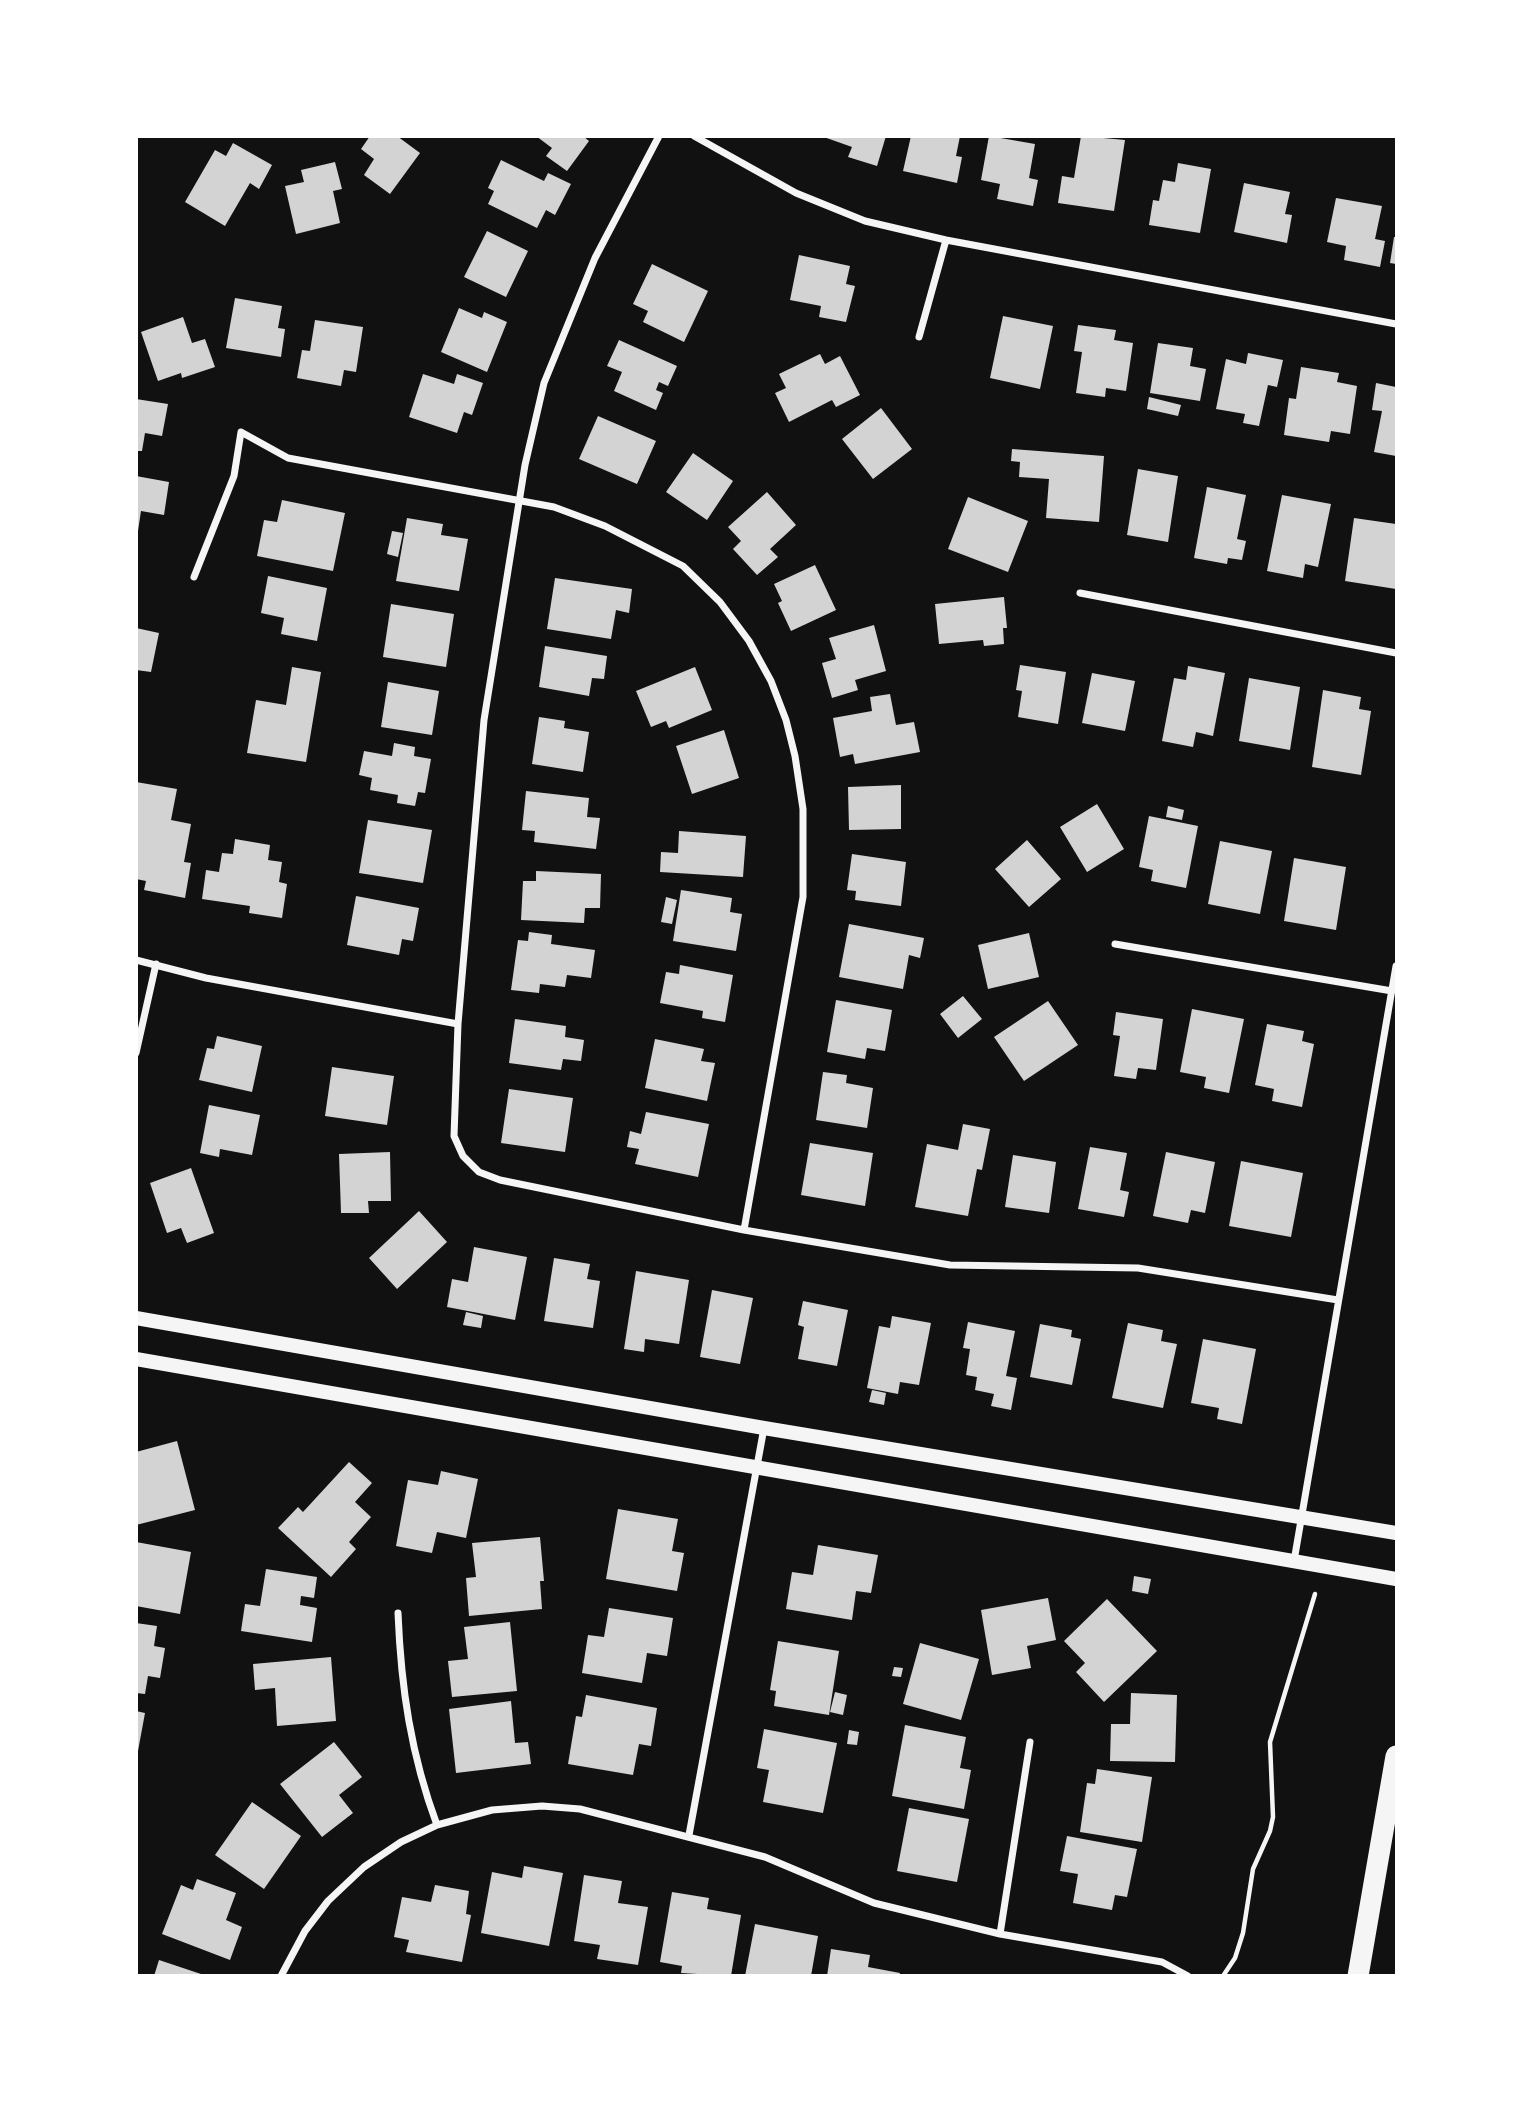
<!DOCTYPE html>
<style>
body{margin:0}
#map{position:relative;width:1533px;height:2112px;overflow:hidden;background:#111;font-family:"Nunito Sans",sans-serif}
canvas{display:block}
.frame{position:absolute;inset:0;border:138px solid #fff;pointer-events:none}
</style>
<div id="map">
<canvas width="1533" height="2112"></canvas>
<div class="frame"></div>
</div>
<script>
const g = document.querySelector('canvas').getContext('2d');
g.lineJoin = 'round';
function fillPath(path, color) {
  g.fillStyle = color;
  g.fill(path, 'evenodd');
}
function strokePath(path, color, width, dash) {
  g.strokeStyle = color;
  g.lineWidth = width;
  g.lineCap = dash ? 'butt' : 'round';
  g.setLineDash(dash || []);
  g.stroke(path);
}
fillPath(new Path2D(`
 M370,136H397L420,153L390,194L364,175L374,159L361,149Z
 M536,136H583L589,141L567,171L546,156L552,148Z
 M821,136H886L877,166L848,157L852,147Z
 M911,136H960L956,156L962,157L957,183L903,171Z
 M989,136L1035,144L1029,178L1038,180L1033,206L997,199L1000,184L981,180Z
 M1081,136L1125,140L1114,211L1058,203L1062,176L1074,178Z
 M233,143L272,165L259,189L250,183L225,226L185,202L215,150L226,156Z
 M501,160L544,181L548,173L571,184L555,215L546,210L537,228L488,204L494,191L488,188Z
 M335,162L342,189L333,191L340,223L296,234L285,186L304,182L301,170Z
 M1178,163L1211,169L1200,233L1149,225L1153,200L1159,201L1163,180L1175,182Z
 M1244,183L1290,192L1285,214L1292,215L1287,243L1234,232Z
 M1336,198L1382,206L1375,239L1385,241L1380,267L1344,260L1346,246L1327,242Z
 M487,231L528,251L506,297L464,277Z
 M1394,237H1396V264L1390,263Z
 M799,255L850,266L846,284L855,286L846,322L819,317L821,306L790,300Z
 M652,264L708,291L684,342L643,322L648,311L633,304Z
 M235,298L282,306L278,328L285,329L281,357L226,348Z
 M459,308L482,318L484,312L507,322L487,372L441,352Z
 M1003,316L1053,326L1040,389L990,378Z
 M183,317L192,343L205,339L215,367L182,378L181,373L158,381L141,332Z
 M315,320L363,327L356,372L344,370L341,386L297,378L302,350L310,351Z
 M1078,325L1116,330L1114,340L1133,343L1126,391L1106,388L1105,397L1076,393L1082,352L1074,351Z
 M619,340L677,366L668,386L659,382L656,390L663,393L656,410L614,391L622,372L607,366Z
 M1158,343L1193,348L1190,366L1206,369L1200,401L1150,393Z
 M1248,353L1283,360L1277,387L1268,385L1259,426L1243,423L1245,414L1216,409L1226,359L1246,364Z
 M820,354L825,364L840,356L860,395L836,407L832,400L789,422L775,393L786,388L779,374Z
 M1301,367L1339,373L1337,382L1357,386L1350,434L1331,431L1329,442L1284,435L1289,398L1296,399Z
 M423,374L454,384L457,374L483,383L472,415L464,412L457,433L409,417Z
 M1376,383L1396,387V456L1374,452L1382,411L1372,410Z
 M1149,397L1181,405L1178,416L1147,409Z
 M136,399L168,404L162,436L145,433L142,451H136Z
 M881,408L912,449L873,479L842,439Z
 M598,416L656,441L637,484L579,459Z
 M1012,449L1104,456L1099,522L1046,518L1049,479L1019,477L1020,462L1011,461Z
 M693,453L733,481L707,520L666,492Z
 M1138,469L1178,476L1168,542L1127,535Z
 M136,476L169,482L164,515L141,511L138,531Z
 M1207,487L1246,495L1237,539L1246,541L1242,560L1228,558L1227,564L1194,558Z
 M767,492L796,525L770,549L778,557L757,575L733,549L741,541L728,527Z
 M1282,495L1331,504L1318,567L1305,564L1303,578L1267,571Z
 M968,497L1028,521L1008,572L948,549Z
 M282,500L345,513L333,571L257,556L264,520L277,522Z
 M407,518L443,524L441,535L468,539L459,591L396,581Z
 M1354,518L1396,524V589L1345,581Z
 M392,531L403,533L398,557L387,554Z
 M815,565L836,610L791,631L778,603L782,601L774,584Z
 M268,576L327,588L317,641L281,634L284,618L261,613Z
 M555,578L632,589L629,613L616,610L611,639L547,629Z
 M1004,597L1007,628H1003L1004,644L984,646L983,640L939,644L935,604Z
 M391,604L454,614L446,667L383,657Z
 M874,625L886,671L855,680L858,690L832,698L822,663L836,659L829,638Z
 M136,628L159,633L151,672L136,670Z
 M545,646L607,656L604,679L592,678L589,696L539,687Z
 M1020,665L1066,672L1058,724L1018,717L1022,691L1016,690Z
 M1188,666L1225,673L1213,736L1196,732L1193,747L1162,741L1174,678L1186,680Z
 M292,667L321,672L306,762L247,753L256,700L286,705Z
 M695,667L712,710L669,728L666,721L651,727L636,691Z
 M1092,673L1135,681L1125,731L1082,723Z
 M1249,678L1300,687L1290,750L1239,741Z
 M388,682L439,691L432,735L381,727Z
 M1323,690L1361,697L1359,709L1371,711L1361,775L1312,767Z
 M890,694L896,725L914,722L920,752L855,764L853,754L840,757L833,718L872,711L870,697Z
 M539,717L565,721L564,728L589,732L583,772L532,764Z
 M724,730L739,778L692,794L676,746Z
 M394,743L415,747L414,756L431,759L425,793L418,792L415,806L397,803L398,795L370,790L372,778L359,775L364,751L392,756Z
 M136,782L177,789L171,820L191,824L184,862L191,863L185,898L144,890L146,881L136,879Z
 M901,785V829L849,830L848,787Z
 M526,791L589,798L587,817L600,818L596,849L534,842L535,831L522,830Z
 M1097,804L1124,849L1087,872L1060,827Z
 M1168,806L1184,810L1182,820L1166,817Z
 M1149,816L1198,826L1186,888L1151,881L1153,870L1139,867Z
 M368,820L432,830L423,883L359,873Z
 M679,831L746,836L743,877L660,872L661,852L678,853Z
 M235,839L270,845L268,860L282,862L279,882L287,884L282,918L249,913L250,906L202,899L206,870L219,872L222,853L233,854Z
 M1027,840L1061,879L1029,907L995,869Z
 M1220,841L1272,851L1260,914L1208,904Z
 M852,854L906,862L901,906L855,900L856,891L847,890Z
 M1294,858L1346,867L1336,930L1284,921Z
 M536,871L601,874L600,908H585L584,923L521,920L523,881H536Z
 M681,890L732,898L730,912L742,914L736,951L673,941Z
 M356,896L419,908L413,941L402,939L399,955L347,945Z
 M666,897L677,900L672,924L661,922Z
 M849,924L924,938L920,958L909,955L903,989L839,977Z
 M529,932L552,935L551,944L595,950L591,978L567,975L565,987L540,984L539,993L511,990L518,940L528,941Z
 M1029,933L1039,977L988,989L978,945Z
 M680,965L733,975L725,1022L702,1018L703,1011L660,1003L666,972L679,974Z
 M963,996L982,1019L958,1038L940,1014Z
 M836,1000L892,1010L885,1051L867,1048L865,1059L827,1052Z
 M1048,1001L1078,1045L1024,1081L994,1037Z
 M1192,1009L1244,1019L1229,1093L1204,1088L1206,1077L1180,1072Z
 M1116,1012L1163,1019L1156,1070L1138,1068L1136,1079L1114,1076L1120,1036L1113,1035Z
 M515,1019L566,1026L565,1037L584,1040L581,1061L563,1059L561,1070L509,1063Z
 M1267,1024L1304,1031L1302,1041L1314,1044L1302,1107L1272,1101L1274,1089L1255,1085Z
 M217,1036L262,1046L252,1092L199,1080L207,1048L214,1049Z
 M655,1039L704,1049L701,1061L715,1063L707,1101L645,1088Z
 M332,1067L394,1076L387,1125L325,1116Z
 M823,1072L847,1075L846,1083L873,1088L867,1128L816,1120Z
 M509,1089L573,1098L565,1152L501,1143Z
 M209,1105L260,1115L252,1155L220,1149L219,1157L200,1153Z
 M646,1112L709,1124L698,1177L635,1164L639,1149L627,1147L630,1131L641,1134Z
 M963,1124L990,1129L982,1170L977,1169L968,1216L915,1207L927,1144L958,1150Z
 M810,1143L873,1153L865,1206L801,1195Z
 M1090,1147L1127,1153L1120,1190L1129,1192L1124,1217L1078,1209Z
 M390,1152L391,1201H368L369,1213H341L339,1154Z
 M1166,1152L1215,1162L1205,1213L1191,1210L1188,1223L1153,1216Z
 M1013,1155L1056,1162L1049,1213L1005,1207Z
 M1241,1161L1303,1173L1291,1237L1229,1226Z
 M191,1168L214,1233L187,1243L181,1228L167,1233L150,1183Z
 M419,1211L447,1242L397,1289L369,1258Z
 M474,1247L527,1257L515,1320L447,1307L452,1279L468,1282Z
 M554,1258L590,1264L587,1279L600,1281L593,1328L544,1321Z
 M636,1271L689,1280L679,1344L645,1339L644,1352L624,1349Z
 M712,1290L753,1298L740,1364L700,1357Z
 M803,1301L848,1310L837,1366L798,1359L804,1327L798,1325Z
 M466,1312L483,1316L481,1328L463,1325Z
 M892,1316L931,1323L919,1385L900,1382L898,1394L867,1388L879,1326L890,1328Z
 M968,1322L1015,1331L1006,1376L1017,1378L1011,1410L991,1406L994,1394L975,1390L977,1377L966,1375L970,1349L963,1348Z
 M1128,1323L1163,1330L1161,1341L1177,1344L1163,1408L1112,1398Z
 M1040,1324L1072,1330L1071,1337L1081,1339L1072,1385L1030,1377Z
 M1203,1339L1256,1349L1242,1424L1217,1419L1219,1408L1191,1403Z
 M872,1390L886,1393L884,1405L869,1402Z
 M177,1441L195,1510L136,1525V1452Z
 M349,1462L372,1483L355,1502L371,1517L349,1542L356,1549L331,1577L278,1528L298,1507L303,1512Z
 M441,1471L478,1479L466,1538L437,1532L432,1553L396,1546L408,1480L438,1485Z
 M618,1509L678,1519L672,1551L684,1553L677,1591L606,1579Z
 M540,1537L544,1581H540L542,1609L469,1616L466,1578L476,1577L472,1543Z
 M136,1542L191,1552L180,1614L136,1606Z
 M818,1545L878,1555L871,1593L856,1591L852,1620L786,1609L792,1572L813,1575Z
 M266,1569L317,1577L314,1598L301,1596L300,1605L317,1608L312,1642L241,1631L245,1604L260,1606Z
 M1134,1576L1151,1579L1148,1594L1132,1591Z
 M1048,1598L1056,1640L1027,1646L1031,1668L992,1675L981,1610Z
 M1107,1599L1157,1651L1104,1702L1076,1672L1085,1663L1064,1641Z
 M609,1608L673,1618L667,1656L647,1653L642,1683L582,1673L588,1635L604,1637Z
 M510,1622L517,1691L452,1697L448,1661L468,1659L464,1627Z
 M136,1623L157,1626L154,1646L165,1648L160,1678L148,1676L145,1694L136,1693Z
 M778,1641L839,1651L829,1715L774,1706L776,1691L770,1690Z
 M920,1643L979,1659L961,1720L903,1704Z
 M331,1657L336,1721L277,1726L275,1688L255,1690L253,1664Z
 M894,1667L903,1668L901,1677L892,1676Z
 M835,1692L847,1695L843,1715L830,1712Z
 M1131,1693L1177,1695L1175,1762L1110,1761L1111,1724H1130Z
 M586,1695L657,1708L651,1746L639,1744L633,1775L568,1764L576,1716L582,1717Z
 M511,1701L515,1743L528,1742L531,1764L456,1773L449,1709Z
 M136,1711L145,1713L138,1751H136Z
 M905,1725L966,1737L960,1768L971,1770L964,1809L892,1796Z
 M764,1729L837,1743L823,1813L763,1802L769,1770L757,1768Z
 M849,1730L859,1732L857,1745L847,1744Z
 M334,1742L362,1777L339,1795L353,1813L322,1837L280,1784Z
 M1097,1769L1152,1777L1142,1842L1080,1832L1087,1783L1095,1784Z
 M252,1802L301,1836L264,1889L215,1855Z
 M909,1808L969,1819L957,1882L897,1871Z
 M1067,1836L1137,1849L1127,1897L1115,1895L1112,1910L1073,1903L1078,1874L1060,1871Z
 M524,1866L563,1873L549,1946L481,1933L492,1872L522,1878Z
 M584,1875L622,1881L618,1903L648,1907L638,1965L597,1959L600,1945L574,1941Z
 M197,1879L236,1893L226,1920L242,1927L230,1960L162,1934L181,1885L193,1890Z
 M435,1885L469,1891L466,1914L471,1915L462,1962L406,1952L409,1940L394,1937L402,1897L431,1902Z
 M672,1892L709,1898L707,1909L741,1915L731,1976L681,1973L682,1966L660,1962Z
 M755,1924L818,1936L811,1976H745Z
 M831,1949L870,1955L868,1967L900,1973L899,1976H827Z
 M159,1960L204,1975V1976H154Z`), '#d3d3d3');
strokePath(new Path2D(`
 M1223,1976L1235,1958L1243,1933L1253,1869L1270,1831L1273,1817L1270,1742L1315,1594`), '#f5f5f5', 4.5);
strokePath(new Path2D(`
 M659,136L595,258L544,383L525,465L484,720L458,1024L454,1136L463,1156L479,1172L500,1180L744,1230L950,1265L1138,1268L1338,1300
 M694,136L796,193L865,221L946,240L1396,324
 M919,337L946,240
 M194,577L234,476L241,432L288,458L554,507L605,526L683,566L720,602L749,641L771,681L786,720L795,756L803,809V897L744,1230
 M1080,593L1396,653
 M1115,944L1392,991
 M136,960L206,978L458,1024
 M136,1053L156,964
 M1294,1561L1396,966
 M398,1613C401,1688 411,1755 437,1825
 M689,1835L764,1428
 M1000,1934L1030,1742
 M281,1976L305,1931L328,1901L364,1867L401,1842L437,1825L492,1810L542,1806L580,1809L765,1857L874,1903L1000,1934L1162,1962L1188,1976`), '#f5f5f5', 7);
strokePath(new Path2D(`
 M136,1318L764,1428L1396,1533
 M136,1359L1396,1579`), '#f5f5f5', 14);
strokePath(new Path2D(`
 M1358,1976L1396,1756`), '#f5f5f5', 21);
</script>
